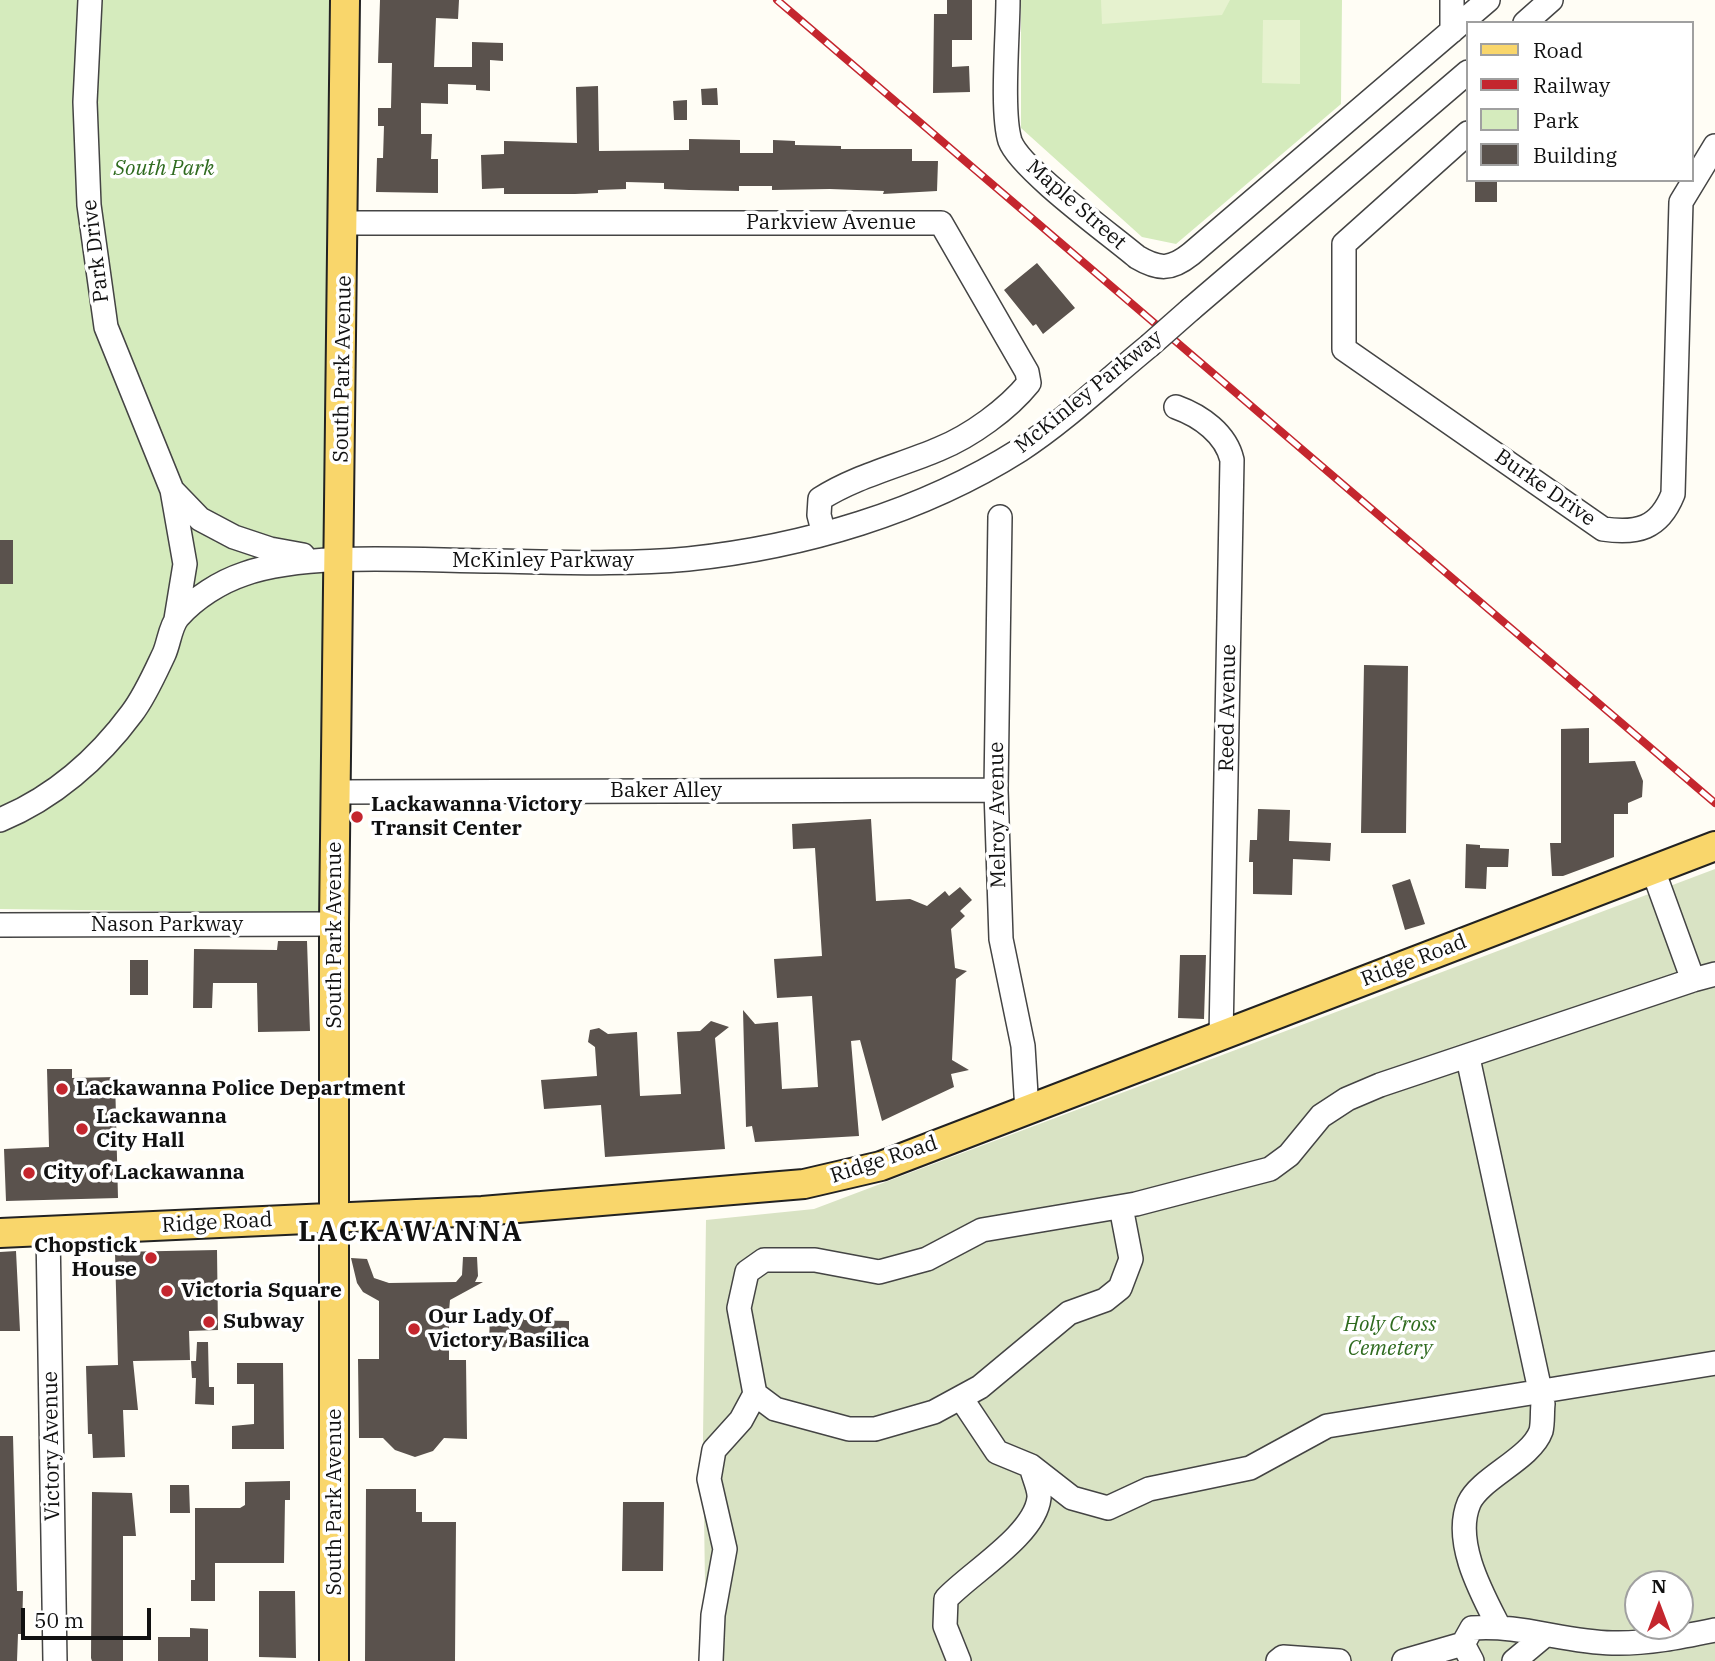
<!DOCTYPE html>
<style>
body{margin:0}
#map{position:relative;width:1715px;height:1661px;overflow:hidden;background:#fffdf5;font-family:"IBM Plex Serif",serif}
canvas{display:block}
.legend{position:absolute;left:1466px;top:21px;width:228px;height:161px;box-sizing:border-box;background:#fff;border:2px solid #a0a0a0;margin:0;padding:9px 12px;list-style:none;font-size:21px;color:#111}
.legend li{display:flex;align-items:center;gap:14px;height:35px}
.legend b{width:35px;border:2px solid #a0a0a0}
.north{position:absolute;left:1624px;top:1570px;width:70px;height:70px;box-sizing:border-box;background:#fff;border:2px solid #a0a0a0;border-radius:50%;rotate:0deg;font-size:19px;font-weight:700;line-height:28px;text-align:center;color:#111}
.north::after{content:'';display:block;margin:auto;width:24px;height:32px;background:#c4262e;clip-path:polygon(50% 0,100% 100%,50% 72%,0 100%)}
.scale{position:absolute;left:21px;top:1608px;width:130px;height:32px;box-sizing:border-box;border:4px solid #111;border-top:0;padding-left:9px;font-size:21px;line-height:24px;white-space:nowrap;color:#111;-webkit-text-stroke:5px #fff;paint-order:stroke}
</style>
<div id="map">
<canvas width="1715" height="1661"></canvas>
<ul class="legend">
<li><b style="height:9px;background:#f9d66b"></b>Road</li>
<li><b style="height:9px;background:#c4262e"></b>Railway</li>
<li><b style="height:19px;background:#d5ebbd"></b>Park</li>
<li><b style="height:19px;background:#5a524d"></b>Building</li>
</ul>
<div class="north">N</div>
<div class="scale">50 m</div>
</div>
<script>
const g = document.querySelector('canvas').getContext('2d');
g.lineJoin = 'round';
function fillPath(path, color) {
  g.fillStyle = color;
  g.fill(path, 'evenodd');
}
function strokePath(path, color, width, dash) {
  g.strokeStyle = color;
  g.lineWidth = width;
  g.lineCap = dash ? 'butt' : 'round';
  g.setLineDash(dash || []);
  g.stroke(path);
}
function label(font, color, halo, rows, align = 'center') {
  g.font = font + ' "IBM Plex Serif",serif';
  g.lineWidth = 7;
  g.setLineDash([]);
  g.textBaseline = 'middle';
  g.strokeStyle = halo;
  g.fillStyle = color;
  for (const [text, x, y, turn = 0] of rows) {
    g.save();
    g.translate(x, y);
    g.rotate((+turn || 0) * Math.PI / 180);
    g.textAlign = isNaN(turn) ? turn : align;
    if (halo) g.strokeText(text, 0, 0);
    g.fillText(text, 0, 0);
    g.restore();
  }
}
fillPath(new Path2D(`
 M0,0H329L320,913L0,909Z
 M1021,0H1342L1341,104L1176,244L1142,237L1021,128Z`), '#d5ebbd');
fillPath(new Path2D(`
 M1715,869V1661H706L703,1437L706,1220L814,1209ZM1638,1584H1680V1626H1638Z`), '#d9e3c4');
fillPath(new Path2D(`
 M1101,0H1230L1222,15L1102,24Z
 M1263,20H1300V84L1262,83Z`), '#e6f2cf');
fillPath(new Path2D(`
 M380,0H459L458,19L436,18L434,67H472V42L503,43V61L490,60V91L476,90V85L448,84V104L421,103V134H432L431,159H438V193L376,192L377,158H383L384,126H378V108H391L392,63H378Z
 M947,0H972V40H952V67L969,66L970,92L933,93L934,14H947Z
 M598,86L599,151L689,150V139L740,140V153H773V140L795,141V145L841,146V149H912V161H938L937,191L883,194L884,191L830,189L772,190V186H739V191L689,190L664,189V183L626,182V189L598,190V193L575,194H504V188L482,189L481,155L504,154V141L577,143L576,87Z
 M717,88L718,105H702L701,89Z
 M687,100V120H674L673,101Z
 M1475,180H1497V202H1475Z
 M1037,263L1075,308L1043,334L1036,324L1033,326L1004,290Z
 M0,540H13V584H0Z
 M1364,665L1408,666L1406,833H1361Z
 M1589,728V763L1635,761L1643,781L1642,797L1628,803V814H1614V857L1563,876H1552L1550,843H1561V729Z
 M1258,809L1290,810L1289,841L1331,843L1330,861L1293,859L1292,895L1253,894V862H1249L1250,840H1257Z
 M871,819L876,901L910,899L927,906L945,891L949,896L960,887L972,900L960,911L965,916L951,929L955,968L967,971L956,979L952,1060L969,1070L951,1074L954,1087L882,1121L860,1040L851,1041L859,1136L755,1142L752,1126L746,1127L743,1010L755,1024L778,1022L782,1089L818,1087L812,996L777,998L774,959L822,956L815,848L793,849L792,824Z
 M1466,844L1480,845V848L1509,849L1508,867H1487L1486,889L1465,888Z
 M1410,879L1425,924L1405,930L1392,885Z
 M278,941H307L310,1031L258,1032L257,983H213L212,1008H193L194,949L277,950Z
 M1180,955H1206L1204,1019L1178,1018Z
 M130,960H148V995H130Z
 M711,1021L729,1027L715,1038L725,1149L605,1157L601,1105L544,1109L541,1080L597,1076L595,1047L588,1042L590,1030L599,1028L608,1034L637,1032L640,1096L681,1094L677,1032L700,1031Z
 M47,1069H72V1078L115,1077L118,1198L6,1201L4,1149L49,1147Z
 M217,1250L218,1330L189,1331L190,1360L133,1361L138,1410H123L125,1457L93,1458L92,1434H88L86,1366L118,1365L115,1252Z
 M16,1251L20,1331H0V1252Z
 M463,1257H477L478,1276L475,1282H483L450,1300L449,1311V1360H466L467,1439L444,1438L433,1451L415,1457L395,1450L383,1438H359L358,1359H379V1301L363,1292L357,1283L351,1258L367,1259L374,1278L389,1283L456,1282L462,1275Z
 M490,1312H524V1320L569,1321V1348L489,1347Z
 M197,1342H208L209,1387H214V1405L195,1404L196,1378H192L191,1361H196Z
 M237,1363H283L284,1449H232V1426L254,1424V1384H237Z
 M0,1436H13L17,1591H23L22,1634H18L17,1661H0Z
 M290,1481V1500H285L284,1563H215V1601H191V1580H195V1508H240L245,1505V1482Z
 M170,1485H189L190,1513H170Z
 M366,1489H416V1512H422V1522H456L455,1661H365Z
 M92,1492L132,1493L136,1536H123V1661H92L91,1658Z
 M623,1502H664L663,1571H622Z
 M259,1591H295L296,1658L259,1657Z
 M190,1628L208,1629V1661H158V1637H190Z`), '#5a524d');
const minor = new Path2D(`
 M90,0L85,102L89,205L106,327L172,490L200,519L234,537L270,549L303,555
 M1008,0C1008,33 1001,113 1010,141C1020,169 1111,235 1137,257C1159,270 1171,270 1191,254L1488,0
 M1525,23L1551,0
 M1452,31V0
 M1468,133L1344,244V349L1603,529C1637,534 1659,529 1673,494L1681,202L1715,146
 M345,223H941L1027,372L1029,383C1008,409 971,436 939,449C899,466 856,476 820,499L819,515L824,534
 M1191,309L1468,72
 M1176,407C1201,416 1226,434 1232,460L1221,1037
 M172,490L185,564L176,619
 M1000,517L996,790L1001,939L1023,1046L1027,1111
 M336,792L996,790
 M0,820C53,798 98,759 132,713C145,696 155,673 164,654C169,643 170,627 178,617C195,598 220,582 244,574C309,551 424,561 495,561C559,562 624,565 688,559C803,547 922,512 1020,450C1066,420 1106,381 1149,346
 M1653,870L1693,980L1715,974
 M0,925L334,924
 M1468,1058L1543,1404C1542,1412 1543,1423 1541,1431C1531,1459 1480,1478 1469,1503C1453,1541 1481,1592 1498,1625
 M1121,1207L1131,1259L1120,1288L1105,1300L1069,1313L980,1387L934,1412L875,1429H849L775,1409L755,1394L739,1308L747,1272L764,1260H815L879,1272L927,1259L982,1230L1136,1204L1270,1169L1289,1155L1321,1116L1347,1099L1380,1085L1693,980
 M48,1231L55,1661
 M961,1398L997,1452L1031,1466L1072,1498L1108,1508L1149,1489L1250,1468L1327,1426L1715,1363
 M711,1661L713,1615L725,1549L709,1479L714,1450L741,1420L755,1394
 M959,1661L945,1626L946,1599C970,1573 1035,1535 1039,1498C1040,1489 1033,1476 1031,1466
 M1278,1661L1283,1657L1339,1661
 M1404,1661L1463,1644
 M1472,1661L1463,1644L1472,1628C1519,1624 1565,1642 1612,1643C1647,1644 1681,1637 1715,1630
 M1514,1661L1544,1636`);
const major = new Path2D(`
 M0,1233L482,1211L804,1184L881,1166L1715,846
 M334,1661V924L345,0`);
strokePath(minor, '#444', 26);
strokePath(major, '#222', 32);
strokePath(minor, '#fff', 23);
strokePath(major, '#f9d66b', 28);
const rail = new Path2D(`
 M777,0L1715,803`);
strokePath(rail, '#c4262e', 8);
strokePath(rail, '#fff', 5, [16]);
const minorBridge = new Path2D(`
 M1149,346L1191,309`);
strokePath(minorBridge, '#444', 26, []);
strokePath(minorBridge, '#fff', 23);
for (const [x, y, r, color] of [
 [357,817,7,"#c4262e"],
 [62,1089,7,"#c4262e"],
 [82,1129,7,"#c4262e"],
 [29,1173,7,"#c4262e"],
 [151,1258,7,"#c4262e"],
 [167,1291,7,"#c4262e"],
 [209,1322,7,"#c4262e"],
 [414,1329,7,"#c4262e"]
]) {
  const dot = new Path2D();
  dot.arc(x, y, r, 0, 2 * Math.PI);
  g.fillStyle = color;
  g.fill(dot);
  strokePath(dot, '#fff', 2.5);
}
label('italic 21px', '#2f6b1f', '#fff', [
 ["South Park",164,169],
 ["Holy Cross",1390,1325],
 ["Cemetery",1390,1349]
]);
label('21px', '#111', '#fff', [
 ["Maple Street",1076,205,41],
 ["Parkview Avenue",831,223],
 ["Park Drive",96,251,-97],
 ["South Park Avenue",343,369,-89],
 ["McKinley Parkway",1089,392,-39],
 ["Burke Drive",1545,488,35],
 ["McKinley Parkway",543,561],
 ["Reed Avenue",1228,708,-89],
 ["Baker Alley",666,791],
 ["Melroy Avenue",998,815,-91],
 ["Nason Parkway",167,925],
 ["South Park Avenue",335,935,-90],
 ["Ridge Road",1414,961,-21],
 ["Ridge Road",884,1160,-18],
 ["Ridge Road",217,1223,-3],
 ["Victory Avenue",52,1446,-91],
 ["South Park Avenue",335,1502,-90]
]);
label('bold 21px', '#111', '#fff', [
 ["Lackawanna Victory",371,805],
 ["Transit Center",371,829],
 ["Lackawanna Police Department",76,1089],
 ["Lackawanna",96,1117],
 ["City Hall",96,1141],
 ["City of Lackawanna",43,1173],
 ["Chopstick",137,1246,"right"],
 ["House",137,1270,"right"],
 ["Victoria Square",181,1291],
 ["Our Lady Of",428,1317],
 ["Victory Basilica",428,1341],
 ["Subway",223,1322]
], 'left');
g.letterSpacing = '2px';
label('bold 28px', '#111', '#fff', [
 ["LACKAWANNA",411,1233]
]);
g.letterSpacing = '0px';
</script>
